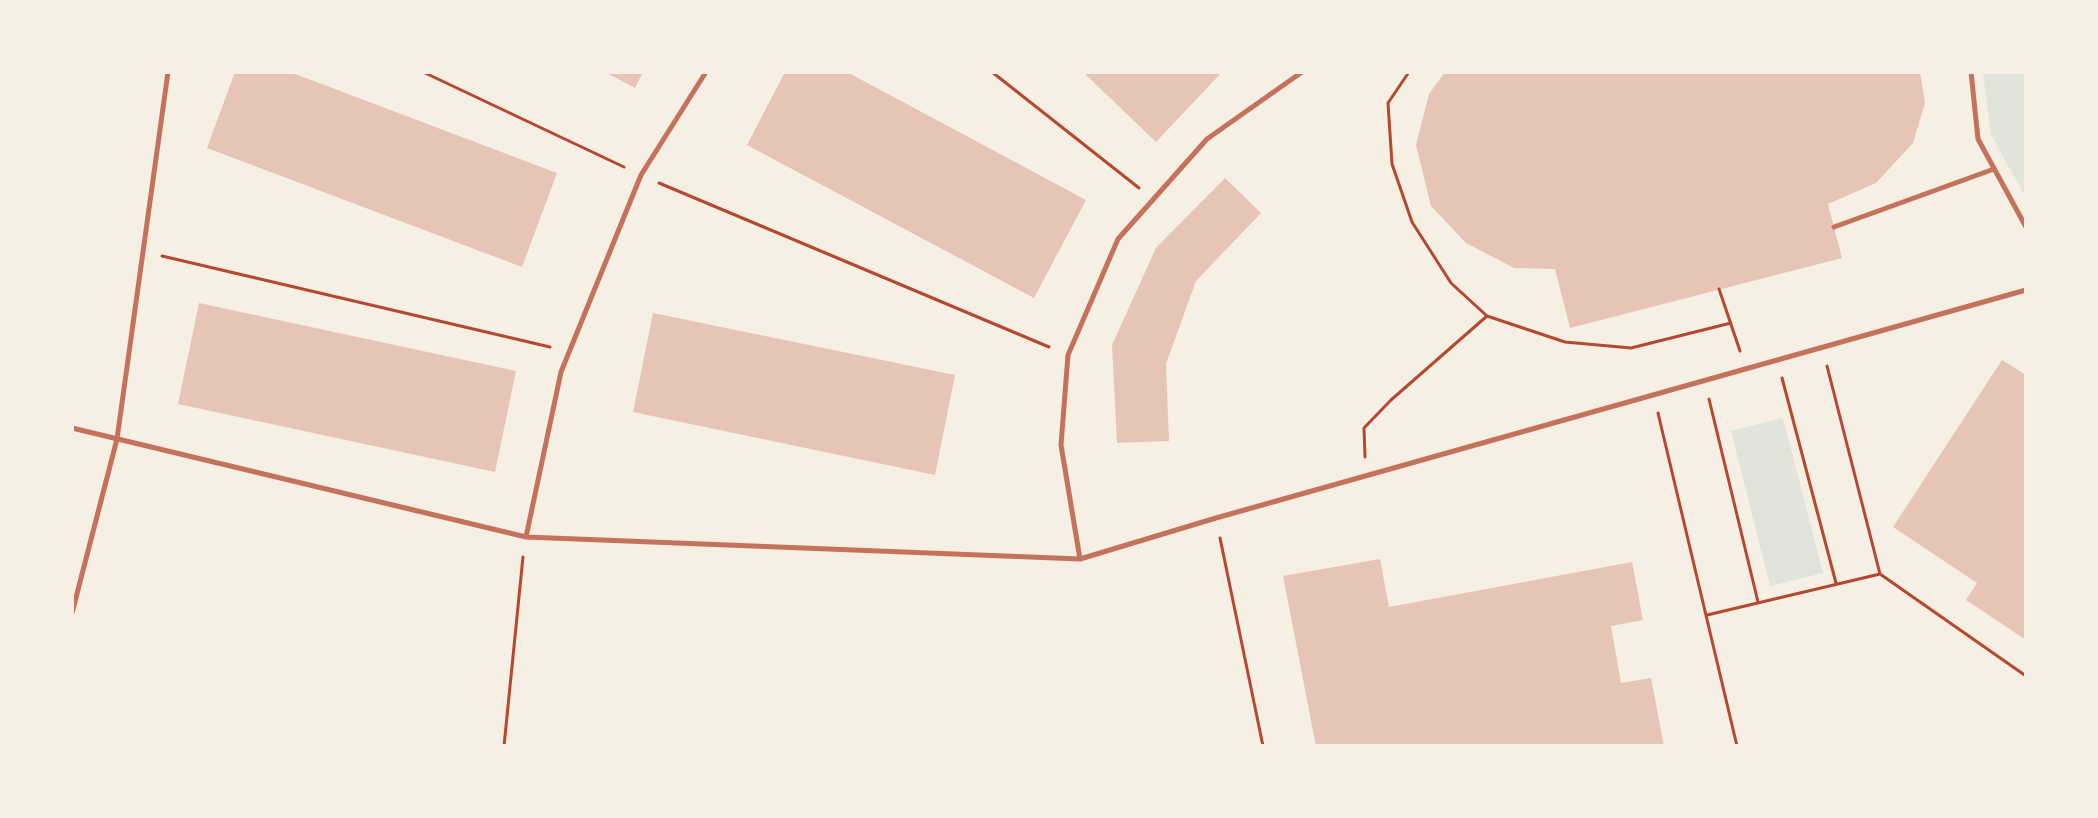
<!DOCTYPE html>
<style>
body{margin:0}
#map{position:relative;width:2098px;height:818px;overflow:hidden;background:#f6efe4;font-family:Mulish,sans-serif}
canvas{display:block}
.frame{position:absolute;inset:0;border:74px solid #f6efe4;pointer-events:none}
</style>
<div id="map">
<canvas width="2098" height="818"></canvas>
<div class="frame"></div>
</div>
<script>
const g = document.querySelector('canvas').getContext('2d');
g.lineJoin = 'round';
function fillPath(path, color) {
  g.fillStyle = color;
  g.fill(path, 'evenodd');
}
function strokePath(path, color, width, dash) {
  g.strokeStyle = color;
  g.lineWidth = width;
  g.lineCap = dash ? 'butt' : 'round';
  g.setLineDash(dash || []);
  g.stroke(path);
}
fillPath(new Path2D(`
 M1983,73H2025V196L1991,135Z
 M1783,418L1823,573L1770,586L1731,431Z`), '#e2e4dc');
fillPath(new Path2D(`
 M235,72H290L557,173L522,267L207,148Z
 M605,72H643L635,88Z
 M785,72H847L1086,200L1034,298L747,145Z
 M1083,72H1222L1156,142Z
 M1445,72H1920L1925,103L1913,143L1876,183L1828,204L1842,258L1570,328L1555,269L1514,268L1466,243L1431,206L1416,145L1429,94Z
 M1225,178L1261,213L1196,281L1166,364L1169,441L1117,443L1112,345L1156,248Z
 M199,303L516,371L495,472L178,404Z
 M653,313L955,375L935,475L633,412Z
 M2002,360L2026,375V640L1966,600L1977,583L1893,527Z
 M1380,559L1389,607L1632,562L1643,620L1611,626L1621,683L1651,678L1664,746H1316L1283,576Z`), '#e6c5b7');
strokePath(new Path2D(`
 M423,72L624,167
 M992,72L1139,188
 M1409,72L1388,103L1392,164L1412,222L1451,283L1487,316
 M659,183L1049,347
 M162,256L550,347
 M1719,289L1740,351
 M1827,366L1880,574
 M1782,378L1836,583
 M1709,399L1758,602
 M1658,413L1737,746
 M1365,457L1364,428L1391,400L1487,316L1565,342L1631,348L1731,323
 M1220,538L1263,746
 M1707,615L1880,574L2026,676
 M504,746L523,557`), '#b5482f', 3);
strokePath(new Path2D(`
 M1971,72L1978,139L2026,227
 M1834,227L1994,169
 M72,428L526,537L1080,559L1216,518L2026,290
 M526,537L561,372L641,175L706,72
 M1080,559L1061,445L1068,355L1118,239L1207,139L1302,72
 M72,613L117,439L168,72`), '#c5725c', 5);
</script>
